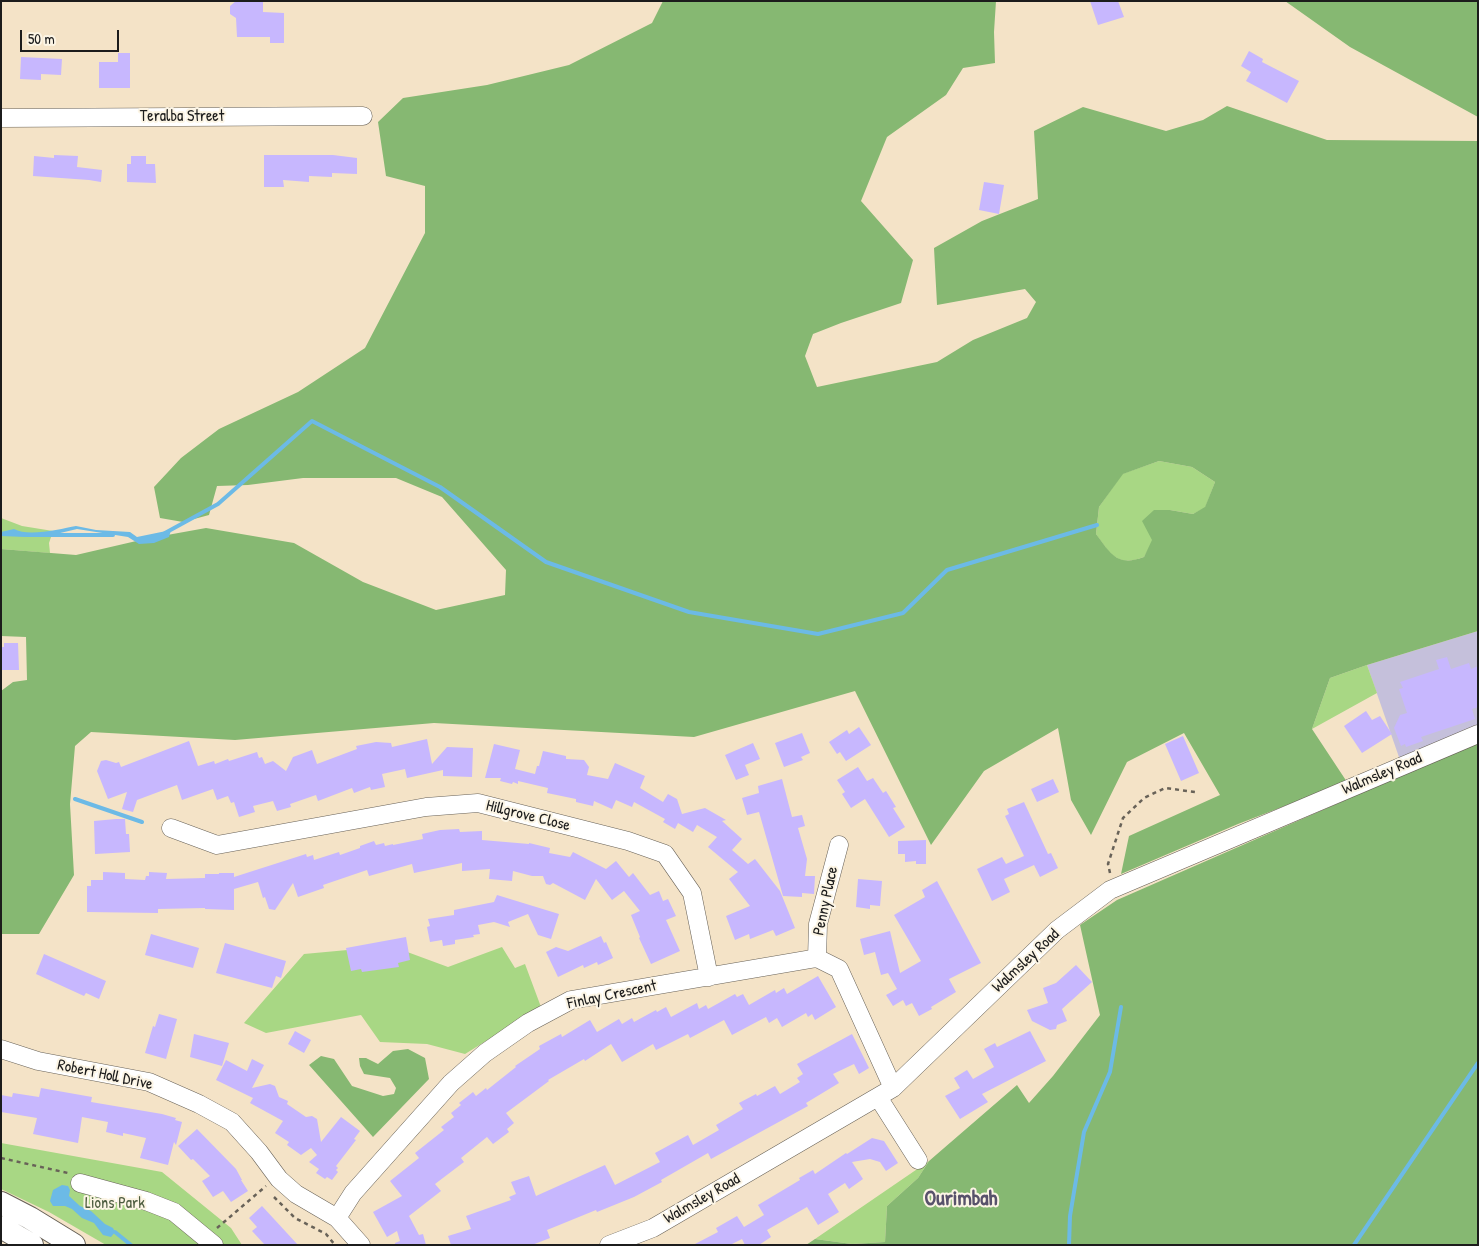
<!DOCTYPE html>
<style>
body{margin:0}
#map{position:relative;width:1479px;height:1246px;overflow:hidden;background:#f4e3c7;font-family:"Patrick Hand",sans-serif}
canvas{display:block}
.frame{position:absolute;inset:0;border:2px solid #1c1c1c;pointer-events:none}
.scale{position:absolute;left:20px;top:30px;width:99px;height:22px;box-sizing:border-box;border:2px solid #1c1c1c;border-top:0;padding-left:6px;font-size:15px;line-height:18px;white-space:nowrap;color:#1c1c1c;-webkit-text-stroke:4px #fcf5e5;paint-order:stroke}
</style>
<div id="map">
<canvas width="1479" height="1246"></canvas>
<div class="frame"></div>
<div class="scale">50 m</div>
</div>
<script>
const g = document.querySelector('canvas').getContext('2d');
g.lineJoin = 'round';
function fillPath(path, color) {
  g.fillStyle = color;
  g.fill(path, 'evenodd');
}
function strokePath(path, color, width, dash) {
  g.strokeStyle = color;
  g.lineWidth = width;
  g.lineCap = dash ? 'butt' : 'round';
  g.setLineDash(dash || []);
  g.stroke(path);
}
function label(font, color, halo, rows, align = 'center') {
  g.font = font + ' "Patrick Hand",sans-serif';
  g.lineWidth = 4;
  g.setLineDash([]);
  g.textBaseline = 'middle';
  g.strokeStyle = halo;
  g.fillStyle = color;
  for (const [text, x, y, turn = 0] of rows) {
    g.save();
    g.translate(x, y);
    g.rotate((+turn || 0) * Math.PI / 180);
    g.textAlign = isNaN(turn) ? turn : align;
    if (halo) g.strokeText(text, 0, 0);
    g.fillText(text, 0, 0);
    g.restore();
  }
}
fillPath(new Path2D(`
 M1478,631V729L1400,760L1367,665Z`), '#c5c0db');
fillPath(new Path2D(`
 M1159,461L1192,467L1215,482L1205,508L1193,514L1170,510L1144,557C1117,567 1111,555 1096,534L1099,507L1122,474Z
 M1,518L22,526L53,531L49,543L50,553L1,549Z
 M1367,665L1377,693L1312,729L1330,678Z
 M391,946L448,967L502,947L515,968L525,964L541,1007L465,1054L427,1044L380,1042L361,1015L266,1033L244,1023L304,954Z
 M1,1143L162,1172L231,1228L242,1245H106L49,1212L1,1189Z
 M929,1161L918,1178L887,1206L885,1242L852,1244L815,1239Z`), '#a8d784');
fillPath(new Path2D(`
 M663,1H996L994,32L995,63L963,68L946,95L887,137L861,201L913,260L901,303L841,323L813,334L805,356L817,387L937,362L973,340L1027,318L1036,302L1025,289L937,305L934,248L982,221L1038,199L1034,131L1083,107L1166,131L1203,120L1227,106L1327,140L1478,141V631L1367,665L1330,678L1312,729L1347,782L1238,824L1121,874L1129,836L1220,795L1184,733L1127,762L1091,835L1071,800L1058,728L984,771L931,845L855,691L694,737L434,723L235,740L91,732L75,746L70,804L74,875L39,934H1V691L13,682L27,680L26,637L1,636V549L76,555L145,539L206,528L294,543L363,582L436,610L505,595L506,570L442,497L396,478H303L248,485L217,486L209,515L183,522L160,518L154,487L181,458L219,429L298,392L365,348L425,233V186L386,176L378,122L403,98L487,85L569,65L652,23ZM1159,461L1192,467L1215,482L1205,507L1193,514L1170,510H1154L1142,521L1152,540L1144,557C1117,567 1111,554 1096,534L1099,507L1123,474Z
 M1285,1H1478V117L1350,47Z
 M1478,742V1245H806L815,1239L852,1244L885,1242L887,1206L918,1178L929,1161L1017,1085L1029,1103L1053,1076L1100,1015L1080,925L1117,900Z
 M408,1049L425,1058L429,1079L373,1137L309,1065L321,1056L334,1059L352,1086L383,1096L394,1094L396,1088L390,1078L364,1074L360,1066L359,1058H366L378,1064L393,1051Z`), '#86b872');
fillPath(new Path2D(`
 M76,526L96,530L130,532L137,537L171,530L169,537L154,543L139,544L128,537L77,529L56,534L25,537L1,536V532L14,529C28,537 61,529 76,526Z
 M62,1185L68,1186L70,1190L69,1196L80,1206L91,1211L105,1224L113,1228L115,1232L111,1237L103,1235L94,1223L82,1218L72,1209L65,1206H53L50,1201L53,1190Z`), '#6cbae6');
strokePath(new Path2D(`
 M165,533L218,504L312,421L440,487L546,562L689,612L818,634L903,613L947,570L1097,525
 M28,535H113
 M75,799L142,822
 M115,1232L131,1245
 M1069,1245L1070,1216L1084,1132L1110,1072L1121,1007
 M1354,1245L1478,1063`), '#6cbae6', 4);
fillPath(new Path2D(`
 M236,1H263V12L284,13V43H270V37H237L236,18L230,14V6Z
 M1090,1H1118L1124,17L1098,25Z
 M1249,51L1263,59L1262,62L1299,81L1287,103L1246,81L1251,72L1241,66Z
 M118,53H130V88H99V62H118Z
 M21,57L62,59L61,75L41,74V80L20,79Z
 M54,155L78,156L77,167L102,170L101,182L89,180L33,176L34,156L54,158Z
 M264,155H333L357,158V174L332,173V177L309,176V182L283,180L284,187H264Z
 M131,156H146V164H155L156,183L127,182V164H131Z
 M984,182L1004,185L999,214L979,210Z
 M4,643H18L19,670H1V647H4Z
 M1447,657L1451,669L1469,663L1471,669L1478,666V707L1472,709L1475,719L1421,737L1423,741L1406,747L1405,744L1401,746L1394,728L1400,715L1407,713L1399,689L1403,688L1400,682L1439,669L1436,660Z
 M1366,711L1372,720L1380,716L1392,734L1362,753L1344,726Z
 M859,727L871,745L846,761L840,752L837,754L829,742L847,730L849,734Z
 M802,733L810,753L801,757L803,760L784,767L775,743Z
 M1183,736L1199,773L1181,781L1165,744Z
 M427,739L432,764L447,747L473,748L472,777L443,776V770L407,778L405,769L382,774L385,787L371,790L370,787L354,793L352,788L318,801L316,795L290,804L291,807L277,811L273,801L253,806L255,812L239,817L234,802L231,803L228,796L217,800L213,789L182,800L177,785L137,800L133,812L122,809L127,792L108,799L97,771L101,761L106,760L116,763L119,762L121,767L189,741L198,766L214,761L215,764L228,759L229,761L257,752L259,758L262,757L265,764L273,761L286,771L293,757L312,750L317,764L357,749L356,746L376,742L391,743L392,747Z
 M753,743L760,759L745,765L749,775L736,780L725,755Z
 M494,744L520,750L515,769L535,774L537,766H539L543,751L566,756V759L584,760L589,767L587,775L608,779L615,763L645,776L640,788L663,802L668,794L677,799L682,814L705,808L726,820L722,821L742,839L732,850L748,864L755,859L780,891L795,928L776,936L773,930L750,939L749,934L735,940L726,916L750,906L729,879L738,872L708,847L717,837L697,825L693,832L678,823L675,829L663,822L665,819L634,802L632,807L616,800L612,809L594,801L593,806L576,802V799L547,793L548,788L518,781V784L513,782L512,784L500,781L501,778H485Z
 M858,767L867,781L873,778L883,793L886,791L896,807L893,808L905,827L889,837L865,799L851,808L842,794L845,792L837,780Z
 M782,779L792,817L802,815L805,826L798,828L807,859L805,876H815L814,894L802,893V897L783,896L759,812L747,815L742,798L759,793L758,786Z
 M1053,779L1059,792L1037,802L1031,789Z
 M1024,802L1048,854L1051,853L1058,868L1040,877L1034,865L1004,879L1010,892L992,901L977,869L1002,857L1006,864L1024,856L1005,816L1009,814L1007,809Z
 M116,819H125L126,834H129L130,852L95,854L94,821Z
 M459,829L460,832L482,831V840L529,844V843L550,848L549,853L570,857L573,852L606,869L616,861L629,877L633,873L650,895L659,891L663,901L668,899L676,916L666,920L680,951L651,964L639,938L640,937L631,915L640,911L624,891L612,900L596,879L585,900L553,883L550,885L546,884L543,876H532L513,871L512,881L489,879L490,869L462,871V863L414,873L412,864L369,876L367,870L323,885L324,888L298,897L293,883L275,910L269,909L265,897L263,898L258,882L234,889V910L205,909V908L158,909V913L87,912V886H91V880H103V872L125,873V879L145,880L146,876H149V872L167,873L166,879L205,878V874H219V873H234V877L306,854L307,857L313,855L314,860L339,852L340,855L360,848V846L374,841L376,845L384,843L385,846L393,844V845L423,839L422,834L440,830Z
 M926,840V864H916V861L905,862V854H898V841Z
 M858,879L882,881L880,906L870,905V909L856,907Z
 M937,881L981,963L949,979L956,992L931,1007L932,1009L919,1016L912,1003L906,1006L903,1000L893,1006L886,995L897,989L888,973L881,975L875,952L864,955L860,939L890,931L900,973L921,961L894,915L925,897L922,890Z
 M497,895L559,914L551,939L538,935L528,914L508,922L510,927L494,922L478,925L480,934L473,935L474,937L455,940V944L443,946L442,940L430,942L427,927L430,926L428,919L454,915V910L494,902Z
 M151,934L199,948L193,968L145,955Z
 M601,936L604,943L606,942L613,958L598,965L597,962L584,968L583,965L558,977L546,952L556,947L568,951Z
 M406,937L410,960L398,963L399,967L362,972L361,969L351,971L346,948Z
 M225,943L286,961L281,978L276,976L272,988L216,973Z
 M44,954L106,981L99,999L86,993L84,996L36,974Z
 M1076,965L1092,982L1062,1009L1067,1021L1057,1025L1056,1029L1050,1030L1032,1021L1027,1010L1048,1003L1043,988L1056,983Z
 M818,976L836,1007L815,1020L812,1014L808,1017L806,1013L782,1027L777,1018L769,1023L766,1017L732,1035L724,1020L690,1038L688,1034L656,1050L653,1044L622,1062L611,1044L585,1061L584,1059L548,1080L549,1081L506,1113L514,1123L507,1129L509,1132L493,1144L487,1137L461,1158L464,1162L435,1184L441,1191L409,1216L419,1235L423,1234L426,1245H395V1243L400,1241L397,1231L387,1237L373,1212L402,1196L390,1181L419,1158L415,1153L444,1130L441,1127L454,1117L451,1113L461,1105L459,1103L473,1092L476,1096L486,1088L487,1090L516,1067L515,1066L540,1049L539,1046L561,1034L562,1037L590,1020L597,1032L619,1019L622,1024L632,1018L634,1022L656,1010L657,1012L666,1007L671,1017L697,1003L699,1009L706,1005L708,1009L735,994L737,997L743,994L749,1005L775,990L776,993L784,988L787,994Z
 M159,1014L177,1019L166,1059L145,1053L153,1026L155,1027Z
 M295,1031L311,1040L304,1053L288,1044Z
 M1030,1031L1046,1061L982,1094L988,1102L960,1119L945,1096L960,1088L954,1078L967,1070L973,1079L994,1067L984,1049L995,1043L997,1047Z
 M194,1034L229,1043L222,1066L190,1057Z
 M852,1034L869,1068L859,1074L854,1064L833,1074L839,1083L806,1103L808,1106L711,1159L708,1153L661,1180L662,1182L634,1197L597,1212L596,1210L547,1230L550,1238L532,1245H451L448,1236L471,1229L466,1216L511,1200L509,1197L516,1194L511,1182L529,1176L536,1196L605,1165L615,1185L660,1162L655,1153L688,1135L693,1145L719,1130L716,1125L743,1109L739,1103L756,1094L757,1096L775,1086L780,1094L800,1082L797,1078L803,1074L797,1064Z
 M252,1059L264,1065L252,1088L270,1084L275,1086L279,1097L288,1101L287,1104L306,1117L312,1116L317,1119L321,1142L341,1117L360,1131L354,1139L356,1140L336,1166L338,1168L336,1170L338,1172L332,1180L327,1177L325,1179L316,1173L319,1169L309,1162L317,1155L311,1148L301,1155L287,1145L289,1142L275,1133L283,1121L250,1103L253,1098L216,1080L226,1060L247,1071Z
 M41,1088L92,1097L91,1102L162,1114L176,1118L175,1120L182,1122L176,1145L174,1142L168,1165L140,1158L146,1138L123,1133V1136L106,1132L108,1122L82,1117L78,1143L33,1134L37,1118L1,1112V1095L12,1097L13,1093L39,1097Z
 M197,1129L236,1169L242,1180H241L248,1191L231,1202L223,1191L213,1197L202,1181L210,1176L193,1159L191,1160L178,1146Z
 M872,1138L884,1141L898,1163L886,1171L880,1162L870,1159L852,1162L863,1179L849,1189L845,1183L828,1194L839,1212L818,1225L807,1207L767,1230L771,1237L759,1245H745L742,1239L730,1245H693L718,1232L716,1228L737,1216L744,1227L764,1215L758,1205L800,1180L799,1178L813,1170L815,1174L846,1153L847,1154Z
 M262,1206L298,1245H265L252,1231L257,1227L249,1218Z`), '#c7b7fe');
const minor = new Path2D(`
 M1,118L363,116
 M171,828L217,845L426,807L478,803L628,841L665,854L692,893L709,977
 M817,958L818,924L839,845
 M1,1049L38,1061L149,1082L199,1104L232,1122L259,1152L279,1179L296,1194L337,1218L361,1245
 M878,1097L918,1160
 M80,1183L146,1201L174,1212L214,1245
 M337,1218L353,1193L451,1083L485,1053L528,1023L571,1000L817,958L839,969L893,1088
 M609,1245L653,1228L893,1088L1057,930L1110,890L1478,734`);
const major = new Path2D(`
 M1,1203L30,1218L74,1245
 M1,1227L32,1245`);
strokePath(minor, '#686258', 19);
strokePath(major, '#686258', 24);
strokePath(new Path2D(`
 M1110,873L1108,864L1123,818L1144,798L1165,788L1195,792
 M1,1158L68,1173
 M274,1197L295,1218L326,1234L335,1245
 M217,1228L266,1186`), '#686258', 2.5, [4, 4]);
strokePath(minor, '#fff', 18);
strokePath(major, '#fff', 22);
label('16px', '#1c1c1c', '#fcf5e5', [
 ["Teralba Street",182,117],
 ["Walmsley Road",1382,774,-23],
 ["Hillgrove Close",528,816,14],
 ["Penny Place",826,901,-78],
 ["Walmsley Road",1026,961,-43],
 ["Finlay Crescent",612,995,-12],
 ["Robert Holl Drive",105,1075,12],
 ["Walmsley Road",702,1199,-30]
]);
label('16px', '#4d5d40', '#fcf5e5', [
 ["Lions Park",115,1204]
]);
label('bold 21px', '#58526b', '#fcf5e5', [
 ["Ourimbah",961,1199]
]);
</script>
